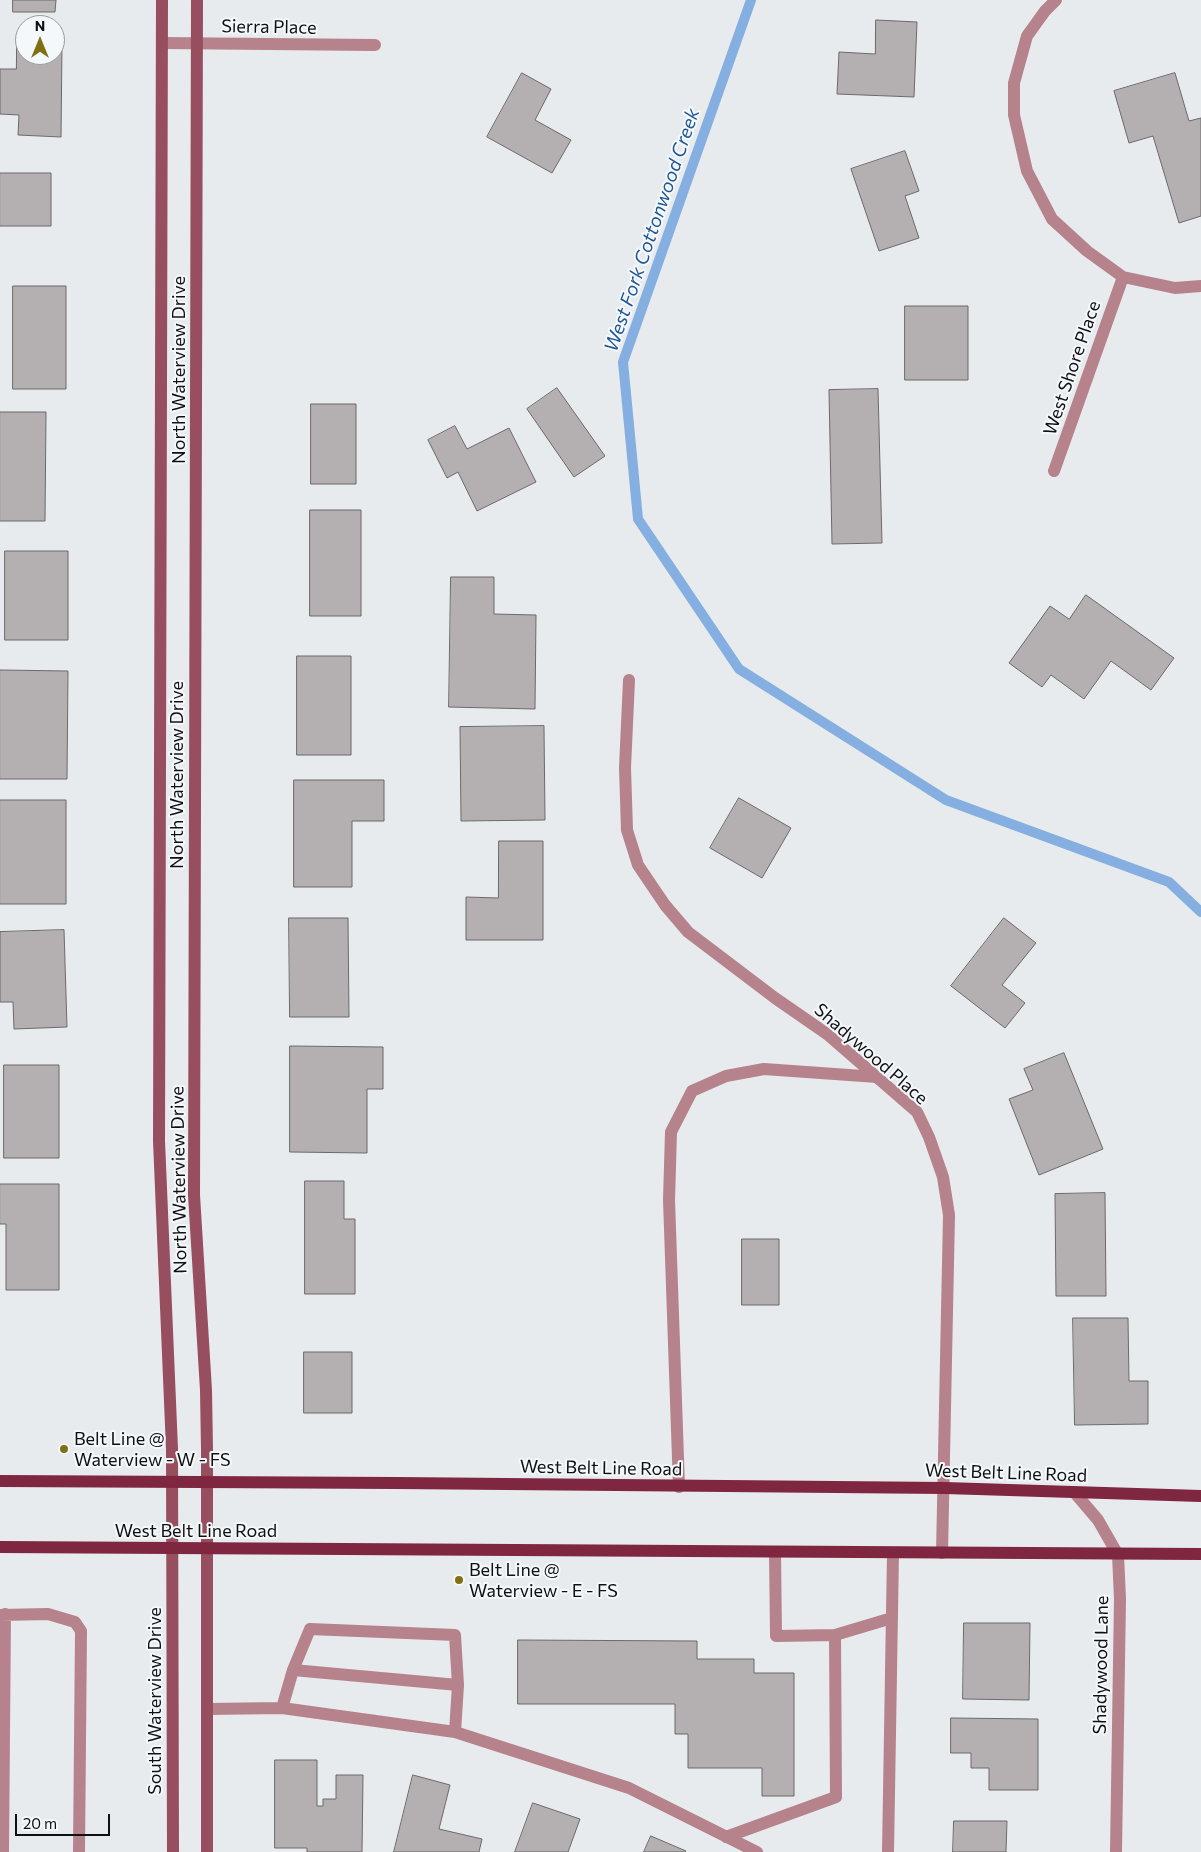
<!DOCTYPE html>
<style>
body{margin:0}
#map{position:relative;width:1201px;height:1852px;overflow:hidden;background:#e7ebed;font-family:Commissioner,sans-serif}
canvas{display:block}
.north{position:absolute;left:15px;top:15px;width:50px;height:50px;box-sizing:border-box;background:#f5f8fb;border:1px solid #999b9d;border-radius:50%;rotate:0deg;font-size:14px;font-weight:700;line-height:20px;text-align:center;color:#0f1011}
.north::after{content:'';display:block;margin:auto;width:18px;height:22px;background:#7f7111;clip-path:polygon(50% 0,100% 100%,50% 72%,0 100%)}
.scale{position:absolute;left:15px;top:1814px;width:95px;height:22px;box-sizing:border-box;border:2px solid #0f1011;border-top:0;padding-left:6px;font-size:15px;line-height:18px;white-space:nowrap;color:#0f1011;-webkit-text-stroke:4px #f5f8fb;paint-order:stroke}
</style>
<div id="map">
<canvas width="1201" height="1852"></canvas>
<div class="north">N</div>
<div class="scale">20 m</div>
</div>
<script>
const g = document.querySelector('canvas').getContext('2d');
g.lineJoin = 'round';
function strokePath(path, color, width, dash) {
  g.strokeStyle = color;
  g.lineWidth = width;
  g.lineCap = dash ? 'butt' : 'round';
  g.setLineDash(dash || []);
  g.stroke(path);
}
function fillPath(path, color) {
  g.fillStyle = color;
  g.fill(path, 'evenodd');
}
function label(font, color, halo, rows, align = 'center') {
  g.font = font + ' Commissioner,sans-serif';
  g.lineWidth = 4;
  g.setLineDash([]);
  g.textBaseline = 'middle';
  g.strokeStyle = halo;
  g.fillStyle = color;
  for (const [text, x, y, turn = 0] of rows) {
    g.save();
    g.translate(x, y);
    g.rotate((+turn || 0) * Math.PI / 180);
    g.textAlign = isNaN(turn) ? turn : align;
    if (halo) g.strokeText(text, 0, 0);
    g.fillText(text, 0, 0);
    g.restore();
  }
}
strokePath(new Path2D(`
 M751,0L623,362L638,519L739,669L946,800L1169,882L1201,912`), '#85afe1', 10);
const building = new Path2D(`
 M13,0H56L55,12H13Z
 M876,20L917,22L914,97L837,94L839,52L875,54Z
 M17,43H25V55H55V44H62L61,137L18,135L19,115L0,114V69H16Z
 M522,73L551,89L535,120L571,140L552,173L487,137Z
 M1175,73L1189,121L1201,118V216L1179,223L1153,136L1129,143L1114,91Z
 M905,151L919,191L905,196L919,238L879,251L851,169Z
 M0,173H51V226H0Z
 M13,286H66V389H13Z
 M905,306H968V380H905Z
 M557,388L605,456L574,477L527,409Z
 M878,389L882,543L832,544L829,390Z
 M311,404H356V484H311Z
 M0,412H46L45,521H0Z
 M455,426L467,449L509,428L536,482L477,511L458,472L447,478L428,440Z
 M310,510H361V616H310Z
 M5,551H68V640H5Z
 M451,577H494V614L536,615L535,709L449,707Z
 M1086,595L1174,658L1151,690L1111,661L1084,699L1051,675L1042,687L1009,663L1050,606L1069,619Z
 M297,656H351V755H297Z
 M0,670L68,671L67,779H0Z
 M544,726L545,820L461,821L460,727Z
 M294,780H384V821H352V887H294Z
 M739,798L791,828L762,878L710,848Z
 M0,800H66V904H0Z
 M499,841H543V940H466V897L498,898Z
 M289,918H348L349,1017H290Z
 M1004,918L1036,943L1002,985L1025,1003L1005,1028L951,986Z
 M64,930L67,1027L14,1029L13,1002H0V932Z
 M290,1046L383,1047V1089H367V1153L290,1152Z
 M1064,1053L1103,1149L1039,1175L1009,1099L1033,1090L1024,1069Z
 M4,1065H59V1158H4Z
 M305,1181H344V1219H355V1294H305Z
 M0,1184H59V1290H6V1224H0Z
 M1105,1193L1106,1296H1056L1055,1194Z
 M742,1239H779V1305H742Z
 M1073,1318H1128L1129,1381H1148V1424L1075,1425Z
 M304,1352H352V1413H304Z
 M964,1623H1030L1029,1700L963,1699Z
 M518,1640L697,1641V1659H754V1673H794V1796H762V1768H688V1734H675V1704H518Z
 M951,1718L1038,1719V1790H989V1768H971V1753H951Z
 M275,1760H317V1806H323V1799H336V1775H363L362,1852H307V1848H275Z
 M413,1775L450,1785L439,1829L482,1839L479,1852H394Z
 M533,1803L580,1819L568,1852H515Z
 M954,1821H1007L1006,1852H953Z
 M651,1836L686,1851L685,1852H644Z`);
fillPath(building, '#b4b0b2');
strokePath(building, '#6d696b', 1);
strokePath(new Path2D(`
 M679,1487L669,1200L671,1132L692,1091L726,1076L764,1069L877,1077
 M0,1615L48,1614L75,1622L81,1631L79,1852
 M835,1635L892,1618
 M293,1670L310,1629L455,1635L458,1685
 M282,1708L293,1670L458,1685L455,1732
 M207,1709L282,1708L455,1732L629,1788L757,1852
 M726,1837L836,1797L835,1635L776,1636L775,1552
 M3,1852L5,1614
 M888,1852L893,1553`), '#b6828b', 12);
strokePath(new Path2D(`
 M1056,0L1045,11L1027,36L1014,83V115L1027,171L1052,219L1087,251L1123,277L1175,288L1201,286
 M162,43L375,45
 M1054,471L1123,277
 M629,680L625,768L627,830L638,865L665,905L688,932L775,998L827,1034L917,1112L929,1137L943,1177L949,1215L942,1553
 M1075,1493L1098,1520L1118,1555L1120,1599L1116,1852`), '#b6828b', 12);
strokePath(new Path2D(`
 M162,0L159,1141L172,1449L173,1852
 M197,0L194,1195L206,1390L207,1450V1852`), '#974e5f', 12);
strokePath(new Path2D(`
 M0,1481L397,1483L945,1488L1201,1496
 M0,1547L1201,1554`), '#7f2640', 12);
for (const [x, y, r, color] of [
 [64,1449,5,"#7f7111"],
 [459,1580,5,"#7f7111"]
]) {
  const dot = new Path2D();
  dot.arc(x, y, r, 0, 2 * Math.PI);
  g.fillStyle = color;
  g.fill(dot);
  strokePath(dot, '#f5f8fb', 2);
}
label('18px', '#0f1011', '#f5f8fb', [
 ["Sierra Place",269,27,1],
 ["West Shore Place",1072,368,-71],
 ["North Waterview Drive",179,370,-90],
 ["North Waterview Drive",177,775,-90],
 ["Shadywood Place",871,1054,41],
 ["North Waterview Drive",179,1180,-91],
 ["West Belt Line Road",601,1468,1],
 ["West Belt Line Road",1006,1473,2],
 ["West Belt Line Road",196,1531],
 ["Shadywood Lane",1101,1665,-89],
 ["South Waterview Drive",155,1701,-90]
]);
label('18px', '#0f1011', '#f5f8fb', [
 ["Belt Line @",74,1439],
 ["Waterview - W - FS",74,1460],
 ["Belt Line @",469,1570],
 ["Waterview - E - FS",469,1591]
], 'left');
label('italic 19px', '#1f5794', '#f5f8fb', [
 ["West Fork Cottonwood Creek",652,230,-71]
]);
</script>
